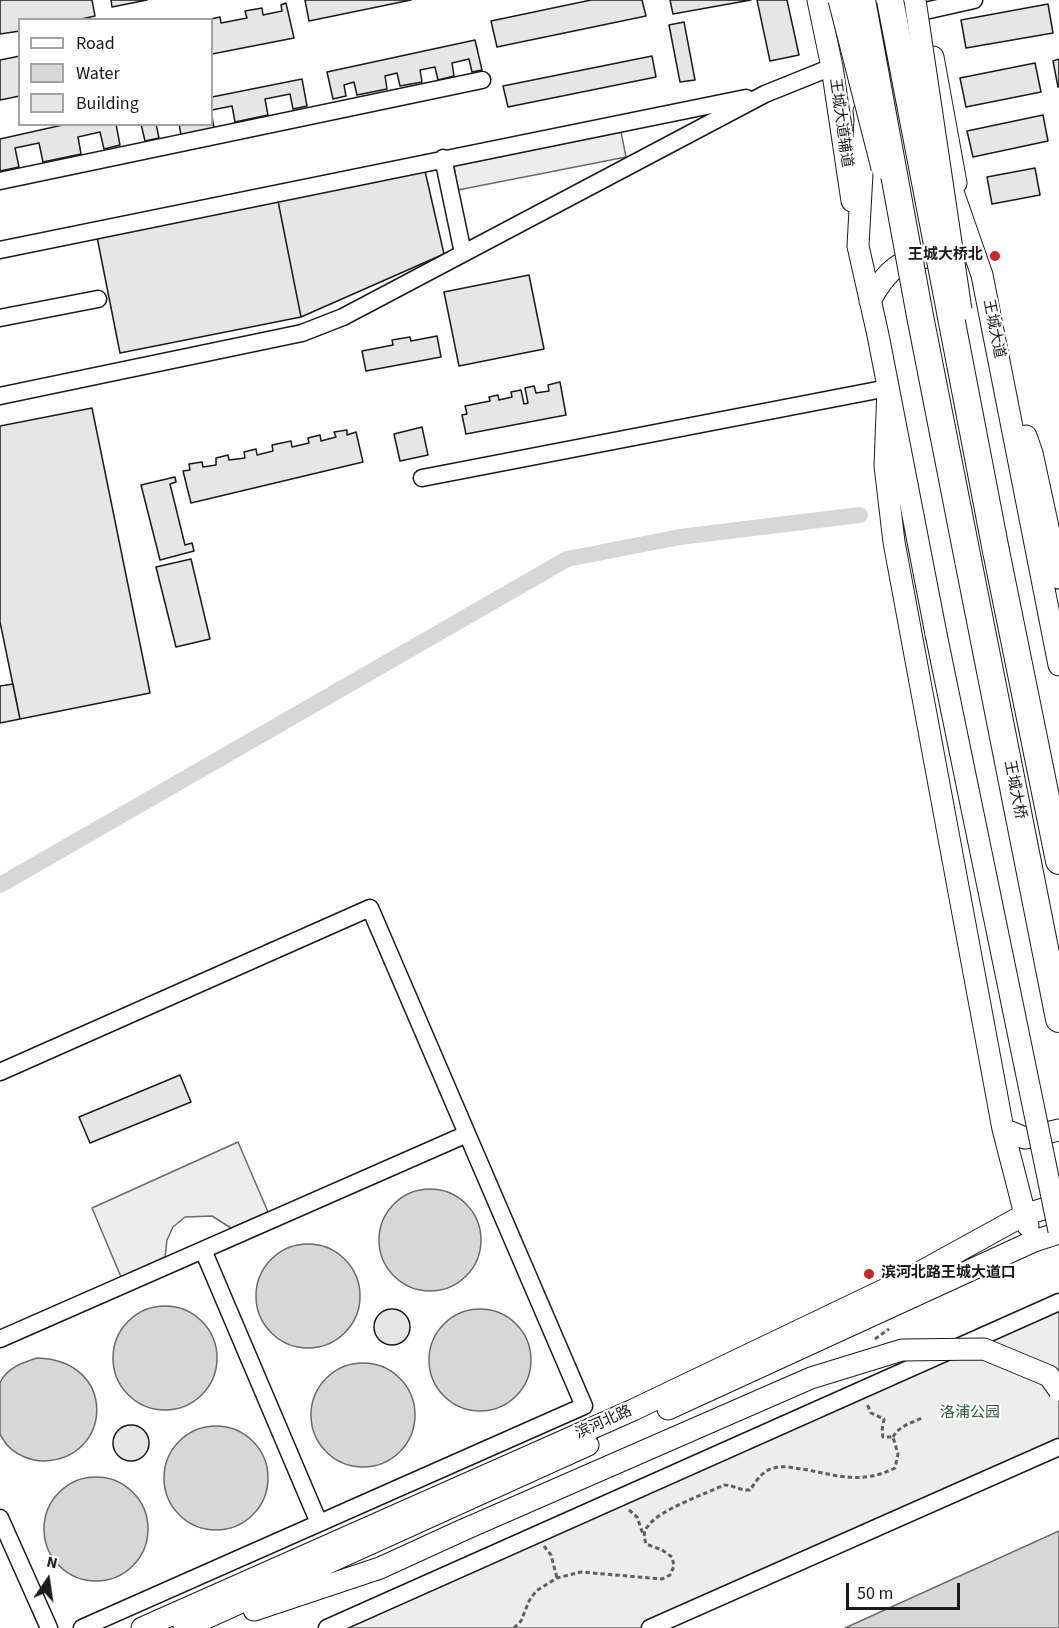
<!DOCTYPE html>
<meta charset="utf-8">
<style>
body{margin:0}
#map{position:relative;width:1059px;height:1628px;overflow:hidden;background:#fff;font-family:"Source Sans 3",sans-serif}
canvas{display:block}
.legend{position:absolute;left:18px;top:18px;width:195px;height:108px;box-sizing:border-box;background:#fff;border:2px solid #a3a3a3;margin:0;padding:8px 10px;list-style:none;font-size:18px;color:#1a1a1a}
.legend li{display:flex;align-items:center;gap:12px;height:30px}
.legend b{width:30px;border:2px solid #a3a3a3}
.north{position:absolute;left:18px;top:1550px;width:60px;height:60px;-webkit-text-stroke:4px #fff;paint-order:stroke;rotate:13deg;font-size:16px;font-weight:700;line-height:24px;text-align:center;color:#1a1a1a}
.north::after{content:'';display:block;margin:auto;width:21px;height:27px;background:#1a1a1a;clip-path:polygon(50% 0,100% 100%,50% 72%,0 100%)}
.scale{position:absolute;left:846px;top:1583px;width:114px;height:27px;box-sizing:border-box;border:3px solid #1a1a1a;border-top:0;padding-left:8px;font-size:18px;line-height:21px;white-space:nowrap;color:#1a1a1a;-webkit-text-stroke:4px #fff;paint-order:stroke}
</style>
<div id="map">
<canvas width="1059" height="1628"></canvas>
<ul class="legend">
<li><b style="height:8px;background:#fff"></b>Road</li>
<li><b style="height:16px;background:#d7d7d7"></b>Water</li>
<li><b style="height:16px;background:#e6e6e6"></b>Building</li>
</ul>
<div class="north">N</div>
<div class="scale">50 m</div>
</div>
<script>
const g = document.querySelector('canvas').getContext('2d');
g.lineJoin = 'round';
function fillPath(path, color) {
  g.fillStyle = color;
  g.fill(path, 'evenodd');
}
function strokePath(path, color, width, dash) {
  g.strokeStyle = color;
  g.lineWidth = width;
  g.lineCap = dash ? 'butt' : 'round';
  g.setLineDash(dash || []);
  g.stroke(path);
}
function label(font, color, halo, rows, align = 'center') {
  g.font = font + ' "Source Sans 3","Noto Sans SC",sans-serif';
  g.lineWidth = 4.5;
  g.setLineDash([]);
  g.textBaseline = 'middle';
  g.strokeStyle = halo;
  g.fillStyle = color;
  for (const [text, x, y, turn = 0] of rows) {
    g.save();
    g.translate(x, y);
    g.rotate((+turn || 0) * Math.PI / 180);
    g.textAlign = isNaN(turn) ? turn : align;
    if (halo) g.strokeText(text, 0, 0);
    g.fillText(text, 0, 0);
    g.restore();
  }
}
const built = new Path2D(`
 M621,132L626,157L458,190L454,166Z
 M238,1142L268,1212L231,1228L212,1216L185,1217L173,1227L167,1240L165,1257L121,1277L92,1208Z
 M1059,1302V1447L650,1628H327Z`);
fillPath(built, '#ededed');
strokePath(built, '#6a6a6a', 1.5);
const water = new Path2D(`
 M379 1240a51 51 0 1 1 102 0a51 51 0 1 1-102 0Z
 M256 1296a52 52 0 1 1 104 0a52 52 0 1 1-104 0Z
 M113 1358a52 52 0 1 1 104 0a52 52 0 1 1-104 0Z
 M429 1360a51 51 0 1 1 102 0a51 51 0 1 1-102 0Z
 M37,1358C118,1360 113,1459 44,1461C31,1461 16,1455 7,1445C5,1442 1,1437 0,1434C0,1428 0,1387 0,1383C6,1368 24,1362 37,1358Z
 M311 1415a52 52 0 1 1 104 0a52 52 0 1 1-104 0Z
 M164 1478a52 52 0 1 1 104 0a52 52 0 1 1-104 0Z
 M44 1529a52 52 0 1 1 104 0a52 52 0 1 1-104 0Z
 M1059,1531V1628H845Z`);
fillPath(water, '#d7d7d7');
strokePath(water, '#6a6a6a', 1.5);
strokePath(new Path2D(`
 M0,885L567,559L680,537L860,515`), '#d7d7d7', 16);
const building = new Path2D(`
 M0,0H92L95,16L77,20H20V31L0,34Z
 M111,0H147L112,7Z
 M305,0H411L309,21Z
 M591,0H642L646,16L497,47L491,21Z
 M670,0H751L673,14Z
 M757,0H787L799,55L770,61Z
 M286,3L294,38L212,54V20H206L220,17L221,23L247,18L245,11L262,8L263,15L282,11L281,5Z
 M1048,4L1053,33L966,48L961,20Z
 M684,22L695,80L680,82L669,25Z
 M475,40L482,70L472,72L469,59L452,63L454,76L438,80L435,67L420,70L422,82L400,86L397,73L385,76L387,89L357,95L354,82L344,85L346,96L333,99L327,72Z
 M20,56V96L0,100V60Z
 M652,56L656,77L508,107L503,86Z
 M1059,59V86L1058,87L1053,61Z
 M1035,63L1041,92L966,107L960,78Z
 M302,79L307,106L293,109L290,94L265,99L268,115L235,122L232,106L212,110V97Z
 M1043,115L1048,141L973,157L967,131Z
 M212,117L214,128L181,135L179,124H212Z
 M67,124H116L120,145L104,149L100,132L78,137L81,154L43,162L39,143L15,148L19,167L0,171V139Z
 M141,124H156L159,138L145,141Z
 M1035,168L1040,195L992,204L987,177Z
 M425,171L444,254L301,317L278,201Z
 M278,201L301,317L120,353L97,237Z
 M529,275L544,349L459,366L444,292Z
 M437,336L441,357L366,371L362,351L393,345L392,340L410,337L411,341Z
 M560,382L566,415L466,434L462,415L467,414L465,406L490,401L489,397L498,395L499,400L512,397L511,392L521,390L524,404L528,403L525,388L534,386L536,393L549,391L548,385Z
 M92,408L150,693L20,719L0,622V426Z
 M422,427L428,455L400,461L394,434Z
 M347,430V435L356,432L363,462L191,503L183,471L190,470L189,464L202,462L203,467L216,465V458L228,455L229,460L245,458L244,452L256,449L257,455L273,451L272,445L291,441L292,447L309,443L308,438L320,435L321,441L336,437L334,432Z
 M175,477L176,482L170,484L185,545L192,543L194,551L160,560L141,485Z
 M191,559L210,639L176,647L156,567Z
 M13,684L20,719L0,723V686Z
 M180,1075L191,1102L90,1143L79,1117Z
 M374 1327a18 18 0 1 1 36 0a18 18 0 1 1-36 0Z
 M113 1443a18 18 0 1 1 36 0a18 18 0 1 1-36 0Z`);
fillPath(building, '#e6e6e6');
strokePath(building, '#1a1a1a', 1.5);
const minor = new Path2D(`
 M925,11L974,0
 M443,158L463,253
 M0,181L482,80
 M0,250L746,98
 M0,318L98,299
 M0,396L302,333L343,317L765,94L832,67
 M422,478L888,388
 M0,1072L370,908L584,1406L82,1628
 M203,1250L319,1523
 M0,1339L467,1134
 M0,1518L49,1628
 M327,1628L1059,1302
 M650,1628L1059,1447`);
const major = new Path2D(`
 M818,0L832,67L852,201
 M933,57L956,183
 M864,111L865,119L858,246L878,335L936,634
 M945,169L982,275L1059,665
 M870,301C892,260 909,254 955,258
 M888,388L885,466L894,542L1003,1129L1028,1226
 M1026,436L1032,453L1059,578
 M1003,1129L1025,1138L1059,1130
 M668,1409L1034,1241L1059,1233
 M254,1610L380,1568L463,1530
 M142,1628L633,1410L915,1275L1024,1215L1059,1204
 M184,1628L588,1445`);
const highway = new Path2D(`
 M996,551L1059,861
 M968,560L1059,1019`);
strokePath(minor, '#1a1a1a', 19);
strokePath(major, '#1a1a1a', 23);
strokePath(highway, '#1a1a1a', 28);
strokePath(new Path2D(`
 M875,1339L889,1329
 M893,1437C899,1426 911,1423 922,1418
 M629,1510L637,1517L643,1534
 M544,1546L551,1555L557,1578
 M514,1628L521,1621L529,1601L536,1591L557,1578L581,1572L662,1579L670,1575L674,1566L672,1557L662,1550L646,1544C644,1537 643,1531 648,1526C659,1510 705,1494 724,1485C734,1485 740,1491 750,1490C756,1481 763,1470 774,1468C783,1465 793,1468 802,1469C837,1475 861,1485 895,1468L898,1454L893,1437H883L882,1431L884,1419L871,1413L867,1404`), '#5f5f5f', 3, [4.5, 3]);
strokePath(minor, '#fff', 16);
strokePath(major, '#fff', 21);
strokePath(highway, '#fff', 26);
const majorBridge = new Path2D(`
 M839,0L882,168
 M915,0L961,310
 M936,634L1059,1231
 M463,1530L811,1378L902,1350L984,1349L1049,1376L1059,1390`);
const highwayBridge = new Path2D(`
 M862,0L920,316L968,560
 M890,0L996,551`);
strokePath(majorBridge, '#1a1a1a', 23, []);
strokePath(highwayBridge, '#1a1a1a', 28, []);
strokePath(majorBridge, '#fff', 21);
strokePath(highwayBridge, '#fff', 26);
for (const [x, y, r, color] of [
 [995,256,6,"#c62828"],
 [869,1274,6,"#c62828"]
]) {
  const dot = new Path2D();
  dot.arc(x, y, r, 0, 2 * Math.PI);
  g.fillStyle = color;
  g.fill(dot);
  strokePath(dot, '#fff', 2);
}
label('15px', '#1a1a1a', '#fff', [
 ["王城大道辅道",840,123,82],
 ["王城大道",993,329,79],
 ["王城大桥",1014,790,79],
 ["滨河北路",604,1423,-24]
]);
label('bold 15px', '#1a1a1a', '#fff', [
 ["王城大桥北",983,256],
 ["滨河北路王城大道口",881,1274,"left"]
], 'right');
label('15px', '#2b5a34', '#fff', [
 ["洛浦公园",970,1414]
]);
</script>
